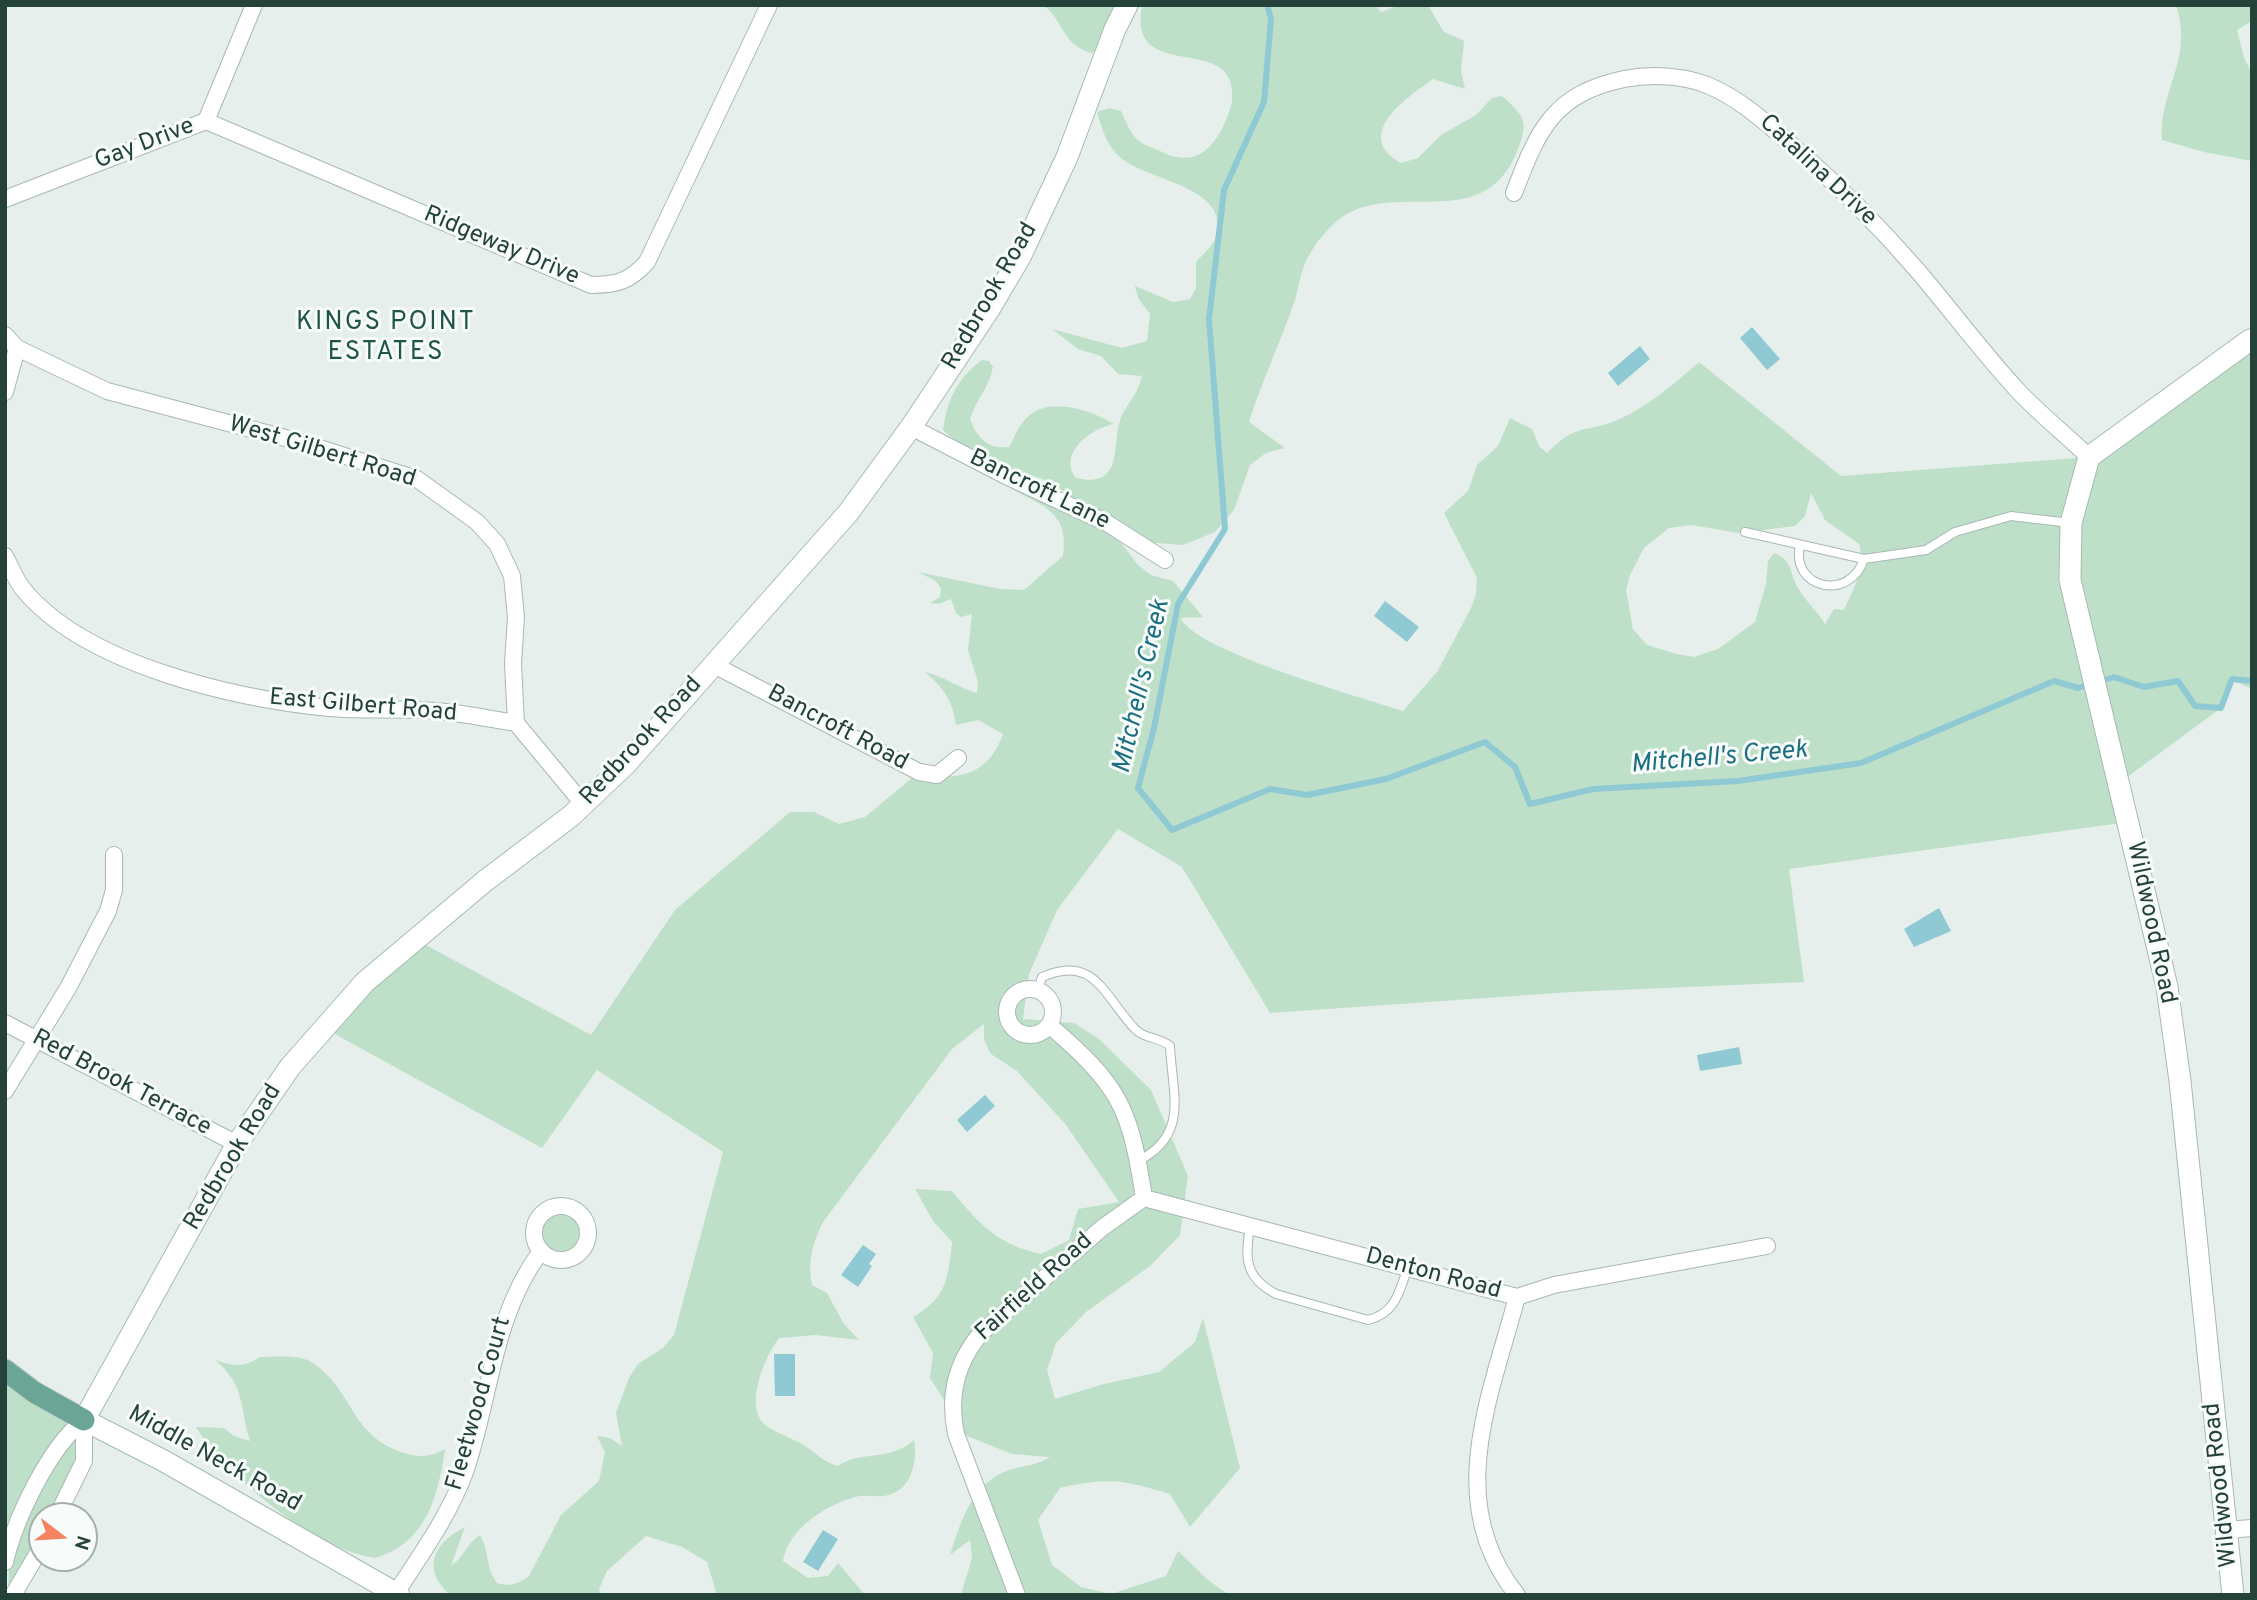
<!DOCTYPE html>
<style>
body{margin:0}
#map{position:relative;width:2257px;height:1600px;overflow:hidden;background:#e6efeb;font-family:Overpass,sans-serif}
canvas{display:block}
.frame{position:absolute;inset:0;border:7px solid #24423a;pointer-events:none}
.north{position:absolute;left:28px;top:1502px;width:70px;height:70px;box-sizing:border-box;background:#f7fbf9;border:2px solid #a3b1ad;border-radius:50%;rotate:107deg;font-size:19px;font-weight:700;line-height:28px;text-align:center;color:#24423a}
.north::after{content:'';display:block;margin:auto;width:24px;height:32px;background:#f4845f;clip-path:polygon(50% 0,100% 100%,50% 72%,0 100%)}
</style>
<div id="map">
<canvas width="2257" height="1600"></canvas>
<div class="frame"></div>
<div class="north">N</div>
</div>
<script>
const g = document.querySelector('canvas').getContext('2d');
g.lineJoin = 'round';
function fillPath(path, color) {
  g.fillStyle = color;
  g.fill(path, 'evenodd');
}
function strokePath(path, color, width, dash) {
  g.strokeStyle = color;
  g.lineWidth = width;
  g.lineCap = dash ? 'butt' : 'round';
  g.setLineDash(dash || []);
  g.stroke(path);
}
function label(font, color, halo, rows, align = 'center') {
  g.font = font + ' Overpass,sans-serif';
  g.lineWidth = 6;
  g.setLineDash([]);
  g.textBaseline = 'middle';
  g.strokeStyle = halo;
  g.fillStyle = color;
  for (const [text, x, y, turn = 0] of rows) {
    g.save();
    g.translate(x, y);
    g.rotate((+turn || 0) * Math.PI / 180);
    g.textAlign = isNaN(turn) ? turn : align;
    if (halo) g.strokeText(text, 0, 0);
    g.fillText(text, 0, 0);
    g.restore();
  }
}
fillPath(new Path2D(`
 M1043,5H1126L1100,49L1091,53C1061,44 1064,20 1043,5Z
 M1142,5H1375L1381,12L1400,5H1428L1443,31L1464,41L1461,71L1465,89L1433,79C1408,97 1351,135 1401,163L1418,158L1441,135L1476,115L1492,98L1502,96C1524,116 1529,121 1518,149C1485,236 1400,179 1342,217C1329,226 1315,244 1308,257C1300,271 1299,289 1294,303C1280,343 1262,381 1249,422L1285,448L1266,453L1250,465L1234,510L1215,532L1183,545L1119,540L1138,565L1151,575L1173,581L1203,617L1181,618C1194,651 1364,698 1403,711L1437,672L1471,608L1476,594L1477,578L1444,513L1468,491L1477,465L1498,446L1510,418L1532,429L1539,446L1547,453C1578,421 1586,434 1620,419C1650,405 1674,384 1699,362L1841,476L2089,457L2252,338V689L2232,680L2221,708L2119,783L2128,822L1789,869L1804,982L1572,992L1270,1013L1182,867L1118,829L1057,910L1029,974L1023,1019L1074,1023L1099,1039L1151,1090L1188,1176L1180,1235L1150,1266L1086,1312L1056,1343L1047,1370L1055,1399L1104,1384L1159,1372L1195,1342L1203,1318L1240,1468L1190,1527L1170,1494C1123,1480 1108,1477 1060,1488L1038,1520L1052,1565L1081,1587L1111,1594L1166,1576L1178,1551L1208,1580L1229,1595H961L972,1558L970,1540L950,1555C961,1521 972,1483 1009,1470C1025,1465 1033,1467 1050,1457L1012,1454L967,1436L930,1378L933,1353L913,1317C947,1298 948,1278 952,1242L933,1221L915,1189L952,1191C980,1225 997,1244 1041,1254L1069,1240L1078,1209L1119,1202L1066,1125L1017,1071L991,1054L984,1040V1024L952,1049L823,1222C813,1243 807,1261 812,1285L827,1293L844,1324L859,1340L816,1335L779,1338C765,1356 745,1403 763,1423C769,1430 792,1438 802,1444C815,1452 823,1462 838,1466C860,1450 890,1462 914,1440C918,1462 911,1492 884,1496C874,1497 862,1494 852,1498C823,1507 788,1530 783,1561L808,1578L828,1576L838,1563L865,1595H717L707,1562L682,1547L646,1536L607,1571L599,1589L601,1595H450C421,1569 433,1543 465,1527L451,1566C464,1557 467,1543 480,1535C489,1550 486,1569 497,1583C509,1587 519,1584 529,1576L561,1515L599,1481L605,1452L597,1436L610,1438L622,1446L616,1413L629,1378L638,1364L663,1348L674,1335L723,1152L597,1070L542,1148L324,1028L415,939L591,1035L675,910L790,812H814L839,824L865,817L919,772C958,783 989,774 1003,734L978,720L956,725C953,701 943,687 925,672C944,676 958,688 977,693L978,682L968,650L972,614L961,617L956,613L951,599L939,604L930,603L940,597L941,589L936,581L918,572L1000,589L1024,590L1063,556C1069,513 1045,507 1012,489L1073,505C1061,476 1020,475 993,464C975,457 958,443 943,430C947,401 957,378 982,360L989,361L993,367C989,388 976,399 970,419C977,438 989,450 1009,447C1014,439 1017,429 1023,422C1044,394 1089,409 1114,424C1092,428 1057,453 1076,478C1124,489 1112,445 1120,420C1127,402 1136,399 1142,376L1118,374L1101,356L1078,349L1052,329L1122,348L1147,341L1150,314L1138,298L1135,286L1173,302L1190,299L1196,288V262C1202,255 1213,246 1216,237C1231,187 1150,181 1122,159C1107,147 1102,129 1097,112L1109,108L1121,111C1126,121 1131,136 1140,142C1146,146 1154,148 1160,151C1188,165 1206,157 1221,131C1225,122 1231,110 1232,101C1239,28 1126,88 1142,5ZM1811,493L1825,520L1859,544C1866,568 1854,588 1844,610L1834,609L1825,624C1817,611 1805,600 1798,588C1790,574 1792,559 1774,553L1768,561L1766,584L1755,622L1718,649L1694,657L1677,654L1647,645L1633,629L1626,590L1630,575L1644,548L1669,528L1691,525L1739,533L1795,526L1805,516Z
 M2176,5H2252V21L2237,30L2244,58L2252,73V161L2204,152L2162,140C2159,88 2194,61 2176,5Z
 M540 1233a22 22 0 1 1 44 0a22 22 0 1 1-44 0Z
 M260,1357C276,1357 300,1354 313,1363C355,1392 349,1435 404,1453C421,1458 430,1457 445,1449C438,1496 427,1543 375,1558C316,1550 227,1477 196,1427L224,1428L234,1436L250,1441C239,1406 246,1386 215,1360C233,1366 244,1368 260,1357Z
 M5,1370L83,1418L5,1549Z
 M81,1428L79,1462L52,1516H42V1537L10,1593C1,1544 44,1484 67,1440Z`), '#bfe0c8');
fillPath(new Path2D(`
 M1752,327L1780,359L1767,370L1740,338Z
 M1640,346L1650,359L1618,386L1608,373Z
 M1385,601L1419,627L1407,642L1374,616Z
 M1939,908L1951,931L1914,947L1904,929Z
 M1739,1047L1742,1064L1700,1071L1697,1055Z
 M985,1095L995,1106L967,1132L957,1120Z
 M863,1245L876,1254L869,1264L872,1266L858,1287L841,1275Z
 M774,1354H795V1396H775Z
 M823,1530L838,1539L818,1571L803,1562Z`), '#8ec9d4');
strokePath(new Path2D(`
 M1267,5L1271,19L1264,102L1224,190L1209,319L1225,529L1178,604L1154,728L1138,788L1172,830L1270,789L1307,795L1386,779L1485,742L1515,767L1530,804L1593,789L1738,781L1861,763L2054,681L2078,688L2114,677L2144,687L2178,681L2195,706L2221,708L2232,679L2252,681`), '#8ec9d4', 6);
const lane = new Path2D(`
 M1745,532L1864,559L1926,550L1955,532L2011,516L2070,523
 M1800,545C1790,589 1850,602 1864,559
 M1038,990L1042,977C1096,953 1105,999 1136,1030C1145,1039 1160,1037 1170,1046C1172,1093 1190,1135 1138,1161
 M1250,1226C1245,1258 1244,1277 1276,1294L1368,1320C1396,1313 1399,1292 1408,1267`);
const street = new Path2D(`
 M206,121L591,285C617,285 630,281 647,262L769,5
 M1514,193C1538,130 1553,94 1624,79C1650,74 1682,75 1707,85C1741,99 1766,123 1793,146C1837,184 1879,226 1917,270C1951,310 1983,353 2019,392C2041,415 2066,435 2089,457
 M5,199L206,121L254,5
 M5,335L17,348L107,391L304,443L417,479L477,522L497,544L512,576L516,617L513,664L516,723L584,805
 M5,392L17,348
 M911,427L1004,475L1107,523L1165,560
 M5,556C11,567 15,579 23,589C85,665 236,699 330,708C365,711 401,708 436,711C463,713 489,719 516,723
 M714,665L919,772L937,775L958,758
 M1007 1012a23 23 0 1 1 46 0a23 23 0 1 1-46 0Z
 M5,1023L237,1144
 M1049,1025C1120,1086 1130,1107 1144,1198
 M5,1091L68,988L108,911L114,890V855
 M1144,1198L1517,1297L1554,1285L1767,1246
 M534 1233a27 27 0 1 1 54 0a27 27 0 1 1-54 0Z
 M1517,1297C1490,1398 1443,1503 1517,1595
 M57,1516L84,1461V1420
 M2226,1530L2252,1528
 M5,1562C15,1519 49,1447 84,1420
 M396,1593C421,1554 449,1516 465,1472C491,1397 492,1317 541,1251
 M13,1595L42,1546
 M1017,1595L956,1434C948,1396 956,1362 982,1332L1102,1228L1144,1198`);
const secondary = new Path2D(`
 M399,1595L164,1461L84,1420L237,1144L290,1067L365,982L485,881L571,816L626,764L848,513L911,427L990,308L1020,257L1067,157L1115,29L1127,5
 M2233,1595L2180,1081L2167,987L2070,580L2071,523L2089,457L2250,340`);
const primary = new Path2D(`
 M5,1370L34,1392L84,1420`);
strokePath(lane, '#a8b8b2', 10);
strokePath(street, '#a8b8b2', 18);
strokePath(secondary, '#a4bbb3', 23);
strokePath(primary, '#c2cac8', 23);
strokePath(lane, '#fff', 8);
strokePath(street, '#fff', 16);
strokePath(secondary, '#fff', 21);
strokePath(primary, '#6aa596', 21);
label('24px', '#24423a', '#f7fbf9', [
 ["Gay Drive",145,145,-21],
 ["Catalina Drive",1817,171,43],
 ["Ridgeway Drive",501,247,23],
 ["Redbrook Road",991,297,-60],
 ["West Gilbert Road",322,453,17],
 ["Bancroft Lane",1039,491,26],
 ["East Gilbert Road",363,707,5],
 ["Bancroft Road",837,729,28],
 ["Redbrook Road",642,742,-47],
 ["Wildwood Road",2150,923,78],
 ["Red Brook Terrace",121,1084,28],
 ["Redbrook Road",234,1158,-59],
 ["Denton Road",1433,1275,15],
 ["Fairfield Road",1035,1288,-42],
 ["Fleetwood Court",480,1404,-74],
 ["Middle Neck Road",214,1460,29],
 ["Wildwood Road",2222,1485,-96]
]);
g.letterSpacing = '2px';
label('26px', '#1f5548', '#f7fbf9', [
 ["KINGS POINT",386,324],
 ["ESTATES",386,354]
]);
g.letterSpacing = '0px';
label('italic 26px', '#1c6f80', '#f7fbf9', [
 ["Mitchell's Creek",1143,687,-77],
 ["Mitchell's Creek",1719,759,-5]
]);
</script>
